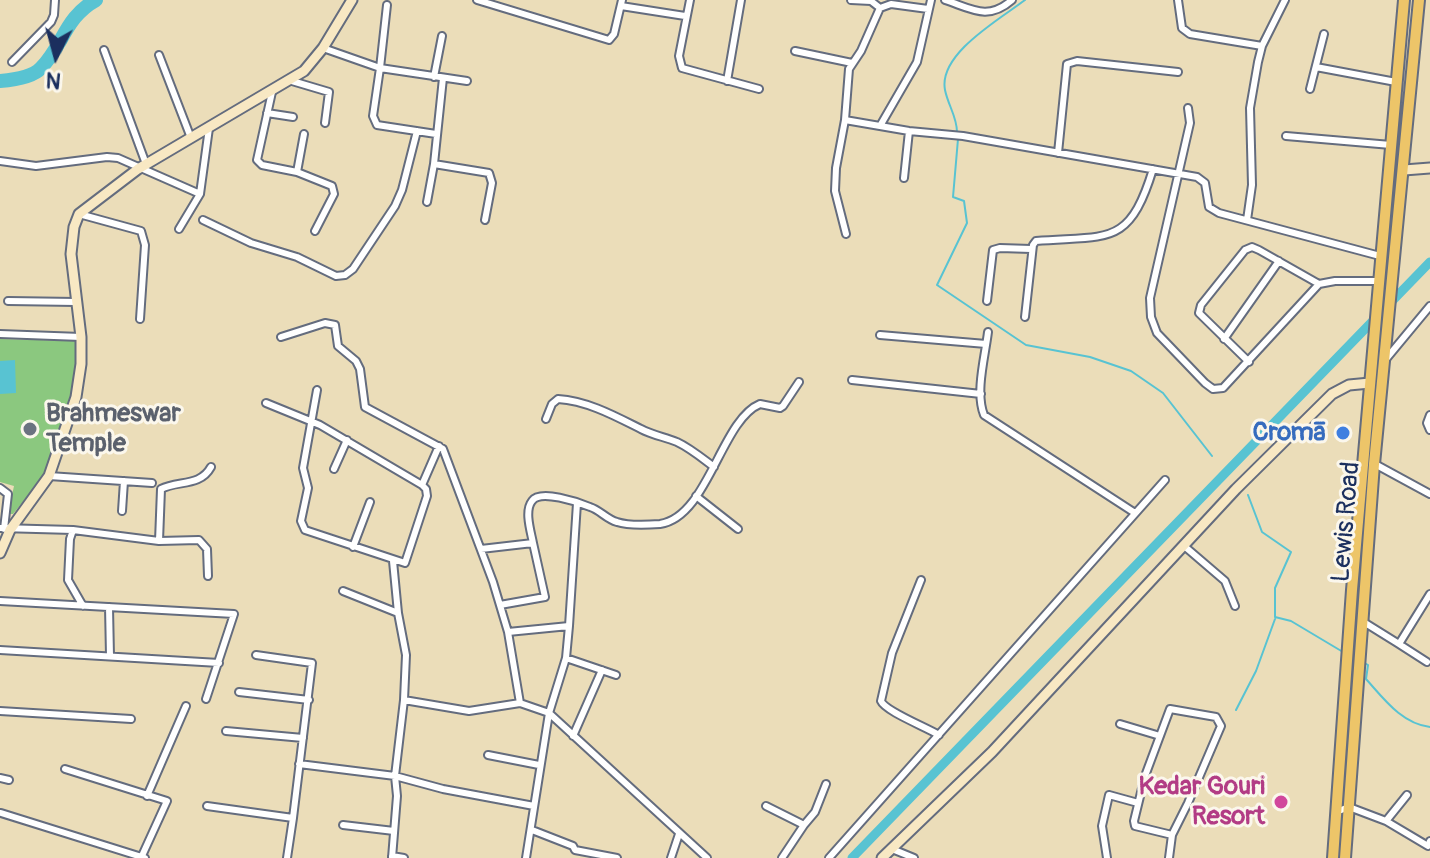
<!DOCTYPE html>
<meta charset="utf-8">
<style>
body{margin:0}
#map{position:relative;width:1430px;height:858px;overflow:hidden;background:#ebddb9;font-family:Pangolin,sans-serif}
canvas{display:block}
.north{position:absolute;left:16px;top:16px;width:80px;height:80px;-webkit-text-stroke:6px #fbf7ec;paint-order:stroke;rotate:186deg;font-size:22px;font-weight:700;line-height:32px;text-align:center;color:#1b2f5e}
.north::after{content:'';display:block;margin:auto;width:28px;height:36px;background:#1b2f5e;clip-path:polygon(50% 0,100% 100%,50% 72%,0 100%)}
</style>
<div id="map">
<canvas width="1430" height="858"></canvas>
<div class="north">N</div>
</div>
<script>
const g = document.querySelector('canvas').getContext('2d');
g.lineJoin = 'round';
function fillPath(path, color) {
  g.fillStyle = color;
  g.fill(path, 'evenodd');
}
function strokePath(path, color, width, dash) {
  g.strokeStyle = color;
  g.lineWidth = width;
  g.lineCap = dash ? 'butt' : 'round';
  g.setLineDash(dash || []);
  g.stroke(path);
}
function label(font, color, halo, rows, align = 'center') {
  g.font = font + ' Pangolin,sans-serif';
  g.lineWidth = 6;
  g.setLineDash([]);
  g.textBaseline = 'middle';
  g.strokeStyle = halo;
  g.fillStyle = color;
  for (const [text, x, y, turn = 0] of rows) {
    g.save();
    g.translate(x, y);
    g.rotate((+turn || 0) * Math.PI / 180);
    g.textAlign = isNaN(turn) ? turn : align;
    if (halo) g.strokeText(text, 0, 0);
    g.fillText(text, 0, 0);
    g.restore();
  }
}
fillPath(new Path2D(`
 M0,339L78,341L75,385L46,473L13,514H8L14,486L0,482Z`), '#8bc87f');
fillPath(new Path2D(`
 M15,360L16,393L0,394V361Z`), '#58c3d2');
strokePath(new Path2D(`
 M957,132C957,117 948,105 945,90C938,54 1000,19 1025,0
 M958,139L953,197L964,201L967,223L937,285L1026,345L1090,357L1131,371L1163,393L1212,456
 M1248,495L1262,532L1291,552L1275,588V617L1291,621L1343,652
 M1363,662L1368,665L1366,679C1384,699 1402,724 1430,727
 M1236,710L1256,671L1275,619`), '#58c3d2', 2);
strokePath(new Path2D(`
 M852,858L1430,262`), '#58c3d2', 9);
strokePath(new Path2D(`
 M0,81C12,80 33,77 41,68C63,46 65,17 96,0`), '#58c3d2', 14);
const street = new Path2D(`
 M477,0L609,40L614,34L622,0
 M690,0L679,56L682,68L759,89
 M851,0L871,1L880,8
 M945,0C972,9 988,21 1012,0
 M1178,0L1182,28L1190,34L1262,46
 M387,5L380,68L467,81
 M621,6L685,16
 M323,48L380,68L373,116L377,125L436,134
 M104,50L146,164
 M795,51L852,63
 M159,55L191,138
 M12,62L51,22L54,15L55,0
 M1316,67L1396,82
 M434,77L442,36
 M292,81L329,92L325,123
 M727,81L741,0
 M1310,89L1324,34
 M272,92L257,160L262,165L297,172L332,186L334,194L315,231
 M1188,108L1190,123L1150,298L1151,317L1157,333L1205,383L1213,389L1223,388L1319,284L1335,281H1378
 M267,113L293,117
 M845,120L909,131L963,136L1197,177L1205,183L1209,207L1219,213L1380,256
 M880,126L917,62L931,0
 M1286,136L1391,145
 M1058,153L1067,64L1077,61L1178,72
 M0,161L36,166L107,157L118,158L200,194
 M434,164L489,173L492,183L485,220
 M297,172L304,134
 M904,178L909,131
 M427,202L434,164L443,78
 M79,214L141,231L145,245L140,319
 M203,220L251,243L297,257L336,276L345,275L353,269L395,206L402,190L417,131
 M1247,220L1252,185L1250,108L1258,62L1262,46L1285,0
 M179,229L200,194L209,128
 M846,234L835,191L836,168L845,120L849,69L861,51L880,8L891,4L928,9
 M8,301L76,302
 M987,301L993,250L1000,248L1031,249
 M1025,317L1033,245L1036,241C1108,235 1129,248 1153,169
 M988,332C985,357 975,392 984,415L1135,513
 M0,334L81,337
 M880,335L986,344
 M281,337L325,323L335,325L338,346L356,361L360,369L365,407L443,449L493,582L508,632L520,703L549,713L566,658L569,626L508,632
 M1224,339L1279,261
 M1386,359L1430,306
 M1249,362L1199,313L1201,305L1245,250L1252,247L1259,250L1319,284
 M852,380L981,394
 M317,390L303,468L308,488L301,521L305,530L405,563L427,496L426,489L422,485
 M266,403L320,425L422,485L439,446
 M1430,415L1427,423L1430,430
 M546,419L552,404L558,399C588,401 615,416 641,429C652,435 665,437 677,442C690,448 702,458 714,467
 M1373,463L1430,494
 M334,469L347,440
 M49,476L152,483
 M0,488L8,494L4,529
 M696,496L738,529
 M122,511L124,481
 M0,528L73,530L70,539L68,580L83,606
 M73,530L159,541L199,540L207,549L208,576
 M159,541L161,489C178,480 200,487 211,467
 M533,543C531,532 524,511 532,501C540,489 578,502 590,507C600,510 606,519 617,522C629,526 647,525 660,524C708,517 721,420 760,404L780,408L783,406L799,382
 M1183,545L1225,581L1235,606
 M353,547L370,502
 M481,549L533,543L545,597L500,605
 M393,561L398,613
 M921,580L892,653L881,701C885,711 926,727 939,735
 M343,591L398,613L406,655L404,700L469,711L520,703
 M0,601L234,614L206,699
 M109,607L110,656
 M1362,621L1399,644L1430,594
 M569,626L577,503
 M1399,644L1427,662
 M0,650L219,663
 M256,655L312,663L293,818
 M566,658L616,675
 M239,692L309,700
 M1170,709L1216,717L1221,726L1188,803L1172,835L1135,826L1134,821L1145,776Z
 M0,711L131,719
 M1120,724L1160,736
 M226,731L303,738
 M573,736L602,670
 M488,755L539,765
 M299,764L395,776L443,789L534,806
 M65,769L167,801L141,858
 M0,778L9,780
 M147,796L186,706
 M207,806L293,818L287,858
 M766,806L804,825L782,858
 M1336,812L1349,807L1386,821L1428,846L1430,841
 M1,813L145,858
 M1386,821L1407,795
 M343,825L394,831
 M804,825L815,812L826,784
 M532,830L573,846L575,850L617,858
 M892,849L914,858
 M392,856L404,858
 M392,858L397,796L395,776L404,700
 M526,858L549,713L707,858
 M671,858L679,834
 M829,858L1165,480
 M1107,858L1102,826L1109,795L1138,803
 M1169,858L1172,835`);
const secondary = new Path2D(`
 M1404,170L1430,168
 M0,553L10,530L49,476L76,397L81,364V337L71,254L74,227L79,214L138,169L304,71L323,48L352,0
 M882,858L992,752L1236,489L1332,394L1349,385L1370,383`);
const primary = new Path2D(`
 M1333,858L1352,590L1404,0
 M1345,858L1374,464L1419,0`);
strokePath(street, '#646c7e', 10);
strokePath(secondary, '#646c7e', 13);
strokePath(primary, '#646c7e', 14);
strokePath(street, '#fff', 6);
strokePath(secondary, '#f8e8c3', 9);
strokePath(primary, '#edc569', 10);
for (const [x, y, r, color] of [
 [30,429,8,"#6b7280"],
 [1343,433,8,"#3f7fe0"],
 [1281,802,8,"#d1479c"]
]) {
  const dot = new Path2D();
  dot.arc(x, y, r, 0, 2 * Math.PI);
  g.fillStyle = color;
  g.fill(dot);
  strokePath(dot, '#fbf7ec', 3);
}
label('bold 26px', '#5b616d', '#fbf7ec', [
 ["Brahmeswar",46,414],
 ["Temple",46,444]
], 'left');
label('bold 26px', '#366cbe', '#fbf7ec', [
 ["Cromā",1327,433]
], 'right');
label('26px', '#1b2f5e', '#fbf7ec', [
 ["Lewis Road",1347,522,-85]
]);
label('bold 26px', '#b23c85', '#fbf7ec', [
 ["Kedar Gouri",1265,787],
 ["Resort",1265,817]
], 'right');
</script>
